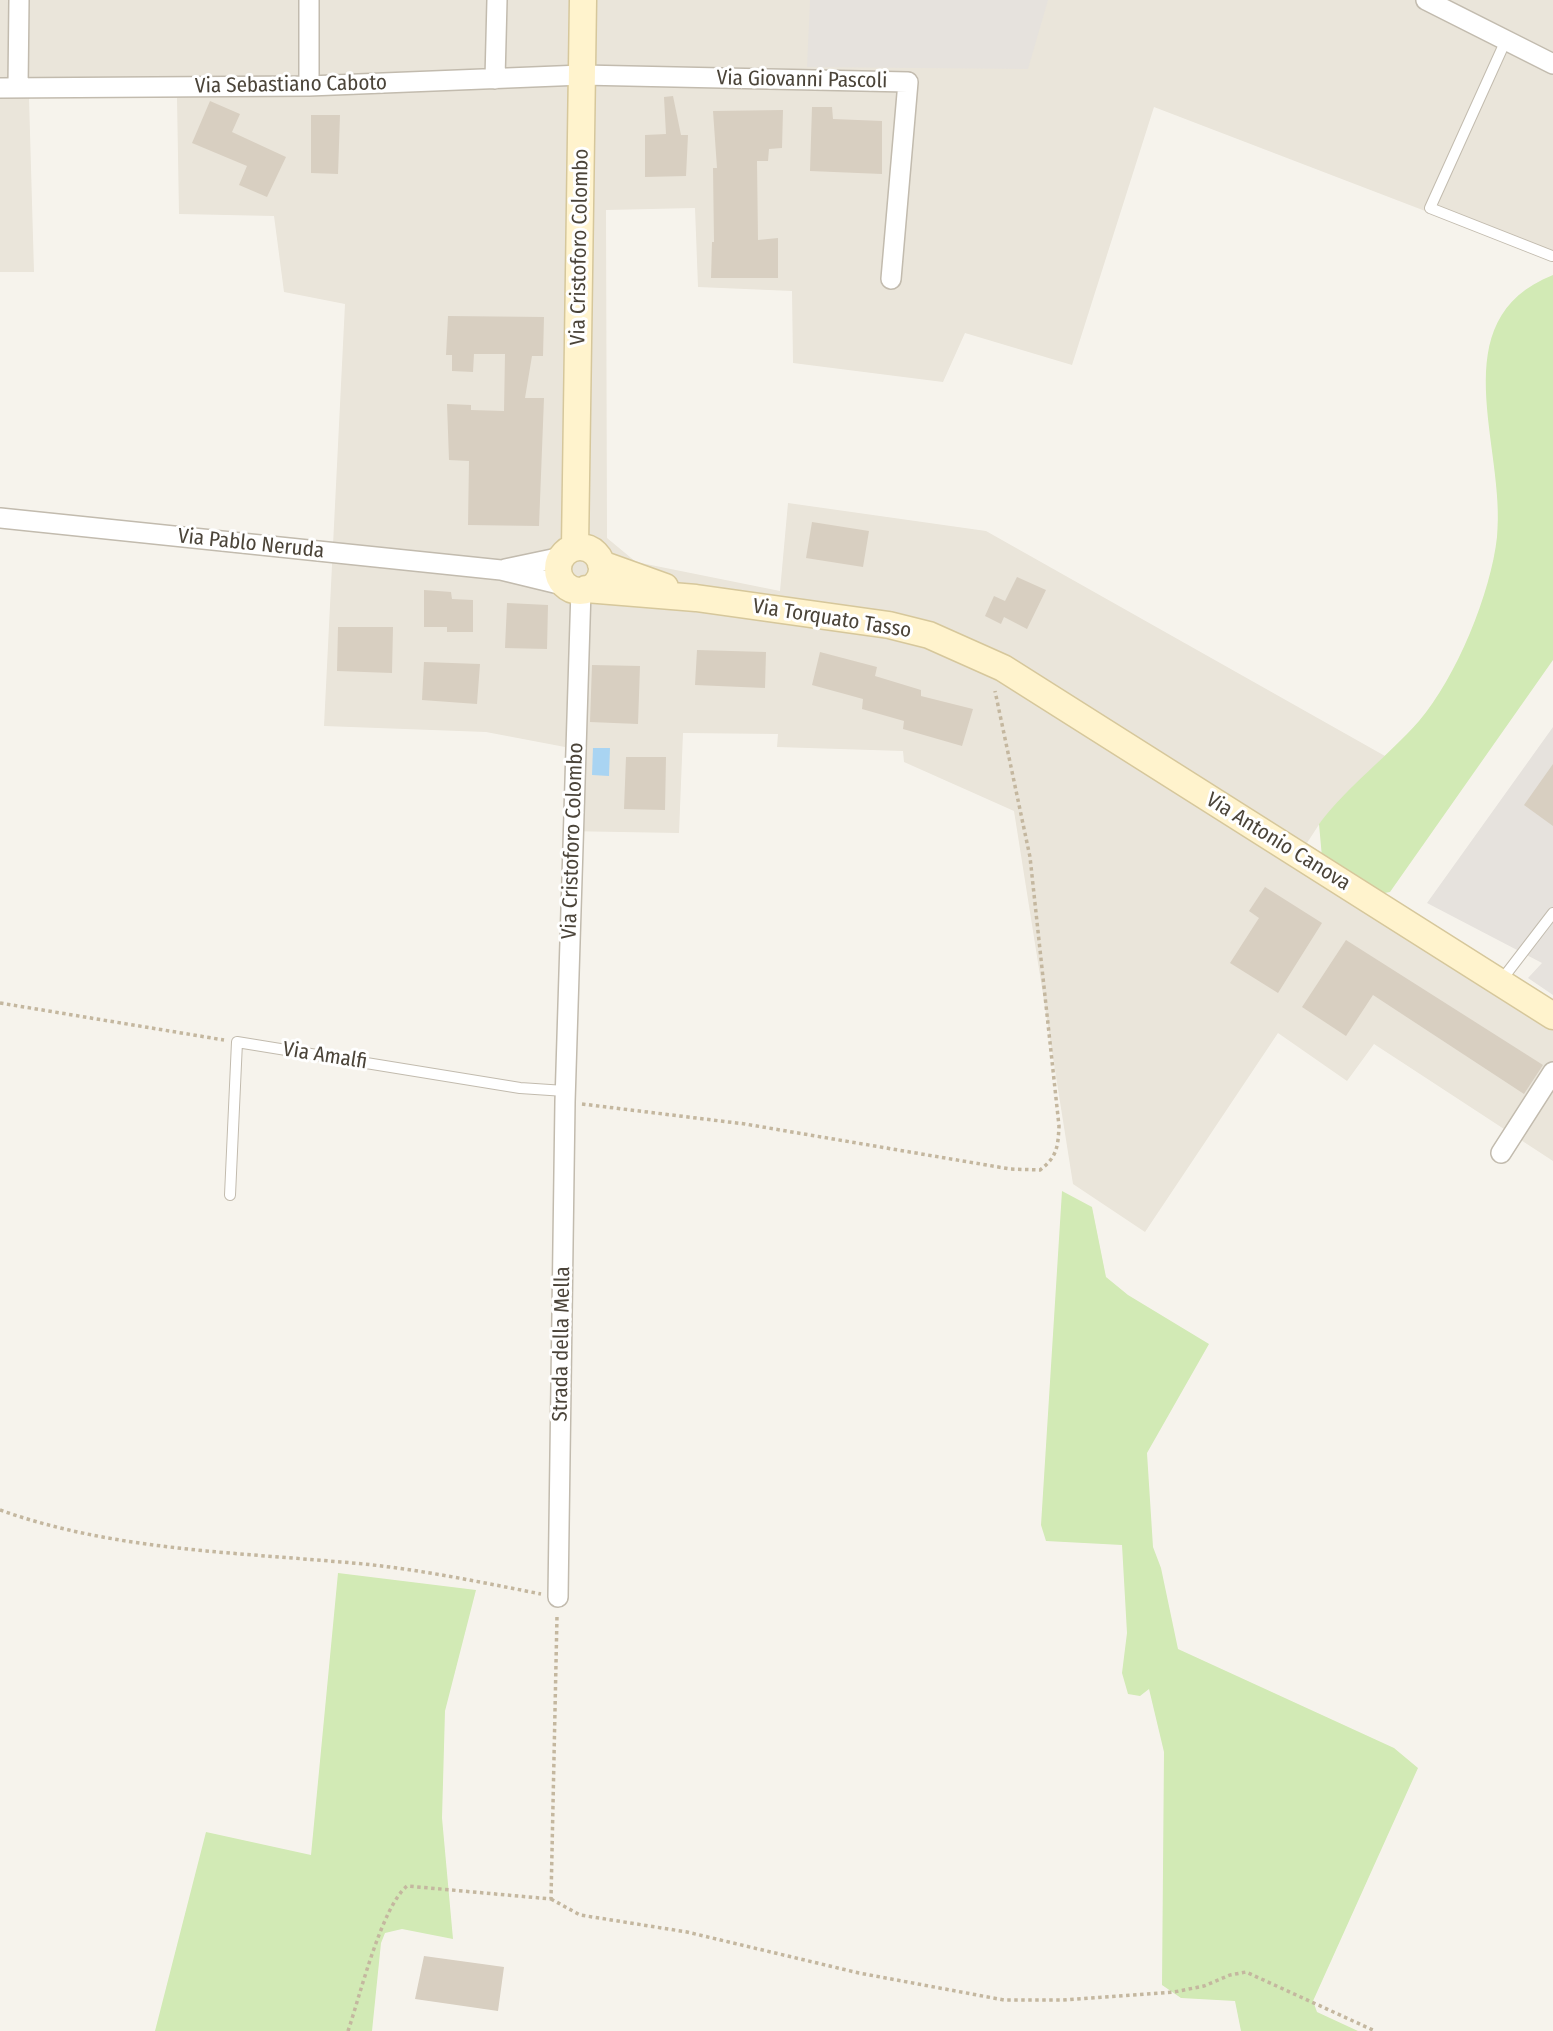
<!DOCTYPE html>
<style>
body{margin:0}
canvas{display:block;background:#f6f3ec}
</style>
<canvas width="1553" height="2031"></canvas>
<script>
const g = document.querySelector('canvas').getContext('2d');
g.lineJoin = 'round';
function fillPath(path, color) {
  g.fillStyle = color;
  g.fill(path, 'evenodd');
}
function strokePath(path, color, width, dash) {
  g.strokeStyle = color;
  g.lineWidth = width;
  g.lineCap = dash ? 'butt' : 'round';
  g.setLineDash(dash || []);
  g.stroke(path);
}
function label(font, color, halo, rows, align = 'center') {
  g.font = font + ' "Fira Sans Condensed",sans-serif';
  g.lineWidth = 6;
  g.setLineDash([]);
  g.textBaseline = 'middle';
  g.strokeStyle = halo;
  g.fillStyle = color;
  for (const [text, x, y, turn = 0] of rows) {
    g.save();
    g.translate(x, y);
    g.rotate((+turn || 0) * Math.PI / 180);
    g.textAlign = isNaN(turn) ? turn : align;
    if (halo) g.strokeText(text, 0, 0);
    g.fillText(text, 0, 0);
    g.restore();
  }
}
fillPath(new Path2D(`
 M0,0H1553V260L1154,107L1072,365L965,333L943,382L793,363L792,291L698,287L695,208L606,210L607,538L636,562L780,591L788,503L986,531L1385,756L1320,823L1307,843L1553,1002V1161L1374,1044L1347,1081L1278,1033L1145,1232L1073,1184L1014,811L904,762L903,751L777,747L778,734L683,733L679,833L563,831L565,747L486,732L324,726L345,304L284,292L274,216L179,214L177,98H29L34,272H0Z`), '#eae5da');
fillPath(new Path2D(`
 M810,0H1048L1028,69L807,67Z
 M1553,727V995L1528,978L1542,963L1427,903Z`), '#e6e2dd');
fillPath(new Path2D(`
 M1553,275V660L1390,892L1379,894L1322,857L1319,824C1349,785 1387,757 1419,721C1456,678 1491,593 1497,537C1507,448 1439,320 1553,275Z
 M1062,1191L1092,1207L1106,1277L1128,1295L1209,1344L1147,1453L1153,1547L1161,1568L1178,1649L1394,1748L1418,1768L1313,2001L1317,2012L1358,2031H1241L1235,2001L1181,1998L1162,1985L1164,1752L1149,1689L1140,1696L1128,1694L1122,1673L1127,1633L1122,1545L1046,1541L1041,1525Z
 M338,1573L476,1590L445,1711L442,1818L453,1939L402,1929L385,1933L381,1943L372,2031H155L206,1832L311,1855Z`), '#d2eab5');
fillPath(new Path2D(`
 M593,748H610L609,776L592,775Z`), '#a9d4f2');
fillPath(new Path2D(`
 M673,96L681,135H688L686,176L645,177V135L666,134L664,97Z
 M210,101L240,114L232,132L286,157L267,197L239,185L247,166L192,143Z
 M812,107H832L833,119L882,121V174L810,171Z
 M783,110L782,148L769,149L768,161H757L758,240L778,238V278H711L712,242H714L713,168H717L713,111Z
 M311,115H340L338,174L311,173Z
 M448,316L544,317L543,356H532L525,398H544L539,526L468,525L469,461L449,460L447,404L471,405V410L504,411L505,354H474L473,372L452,371V355H446Z
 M812,522L869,531L863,567L806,558Z
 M1017,577L1046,590L1027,629L1004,617L1001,624L985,616L994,596L1005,601Z
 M424,590L451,592L452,599L473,600V632H447V627H424Z
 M507,603L548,605L547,649L505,648Z
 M338,627H393L392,673L337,671Z
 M697,650L766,652L765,688L695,685Z
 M820,652L877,667L875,676L921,690V696L973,709L962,746L903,729L904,721L862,709L863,699L812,685Z
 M424,662L480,664L477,704L422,700Z
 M592,665L640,666L638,724L590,722Z
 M626,757H666L665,810L624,809Z
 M1553,764V826L1524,805Z
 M1265,887L1322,923L1278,993L1230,963L1259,918L1249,911Z
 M1346,940L1543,1065L1524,1094L1373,995L1346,1036L1302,1007Z
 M424,1956L504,1967L498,2011L415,1999Z`), '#d8cfc1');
const lane = new Path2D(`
 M1506,40L1430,208L1552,256
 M1500,982L1553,913
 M230,1195L237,1042L520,1088L565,1091`);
const street = new Path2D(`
 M1426,0L1553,64
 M495,79L497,0
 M309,86V0
 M18,87L19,0
 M0,88L309,86L582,75L908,82L891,279
 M0,518L501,570L567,586
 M505,569L562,557
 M1501,1153L1553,1072
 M558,1597L565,1102L581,590`);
const secondary = new Path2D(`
 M575,547L583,0
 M558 569a22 22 0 1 1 44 0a22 22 0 1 1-44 0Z
 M601,564L665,587
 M586,589L696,598L889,625L929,635L1003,668L1553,1016`);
strokePath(lane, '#c2bbae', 12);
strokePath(street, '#c2bbae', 22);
strokePath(secondary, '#d6c79b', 29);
strokePath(new Path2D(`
 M0,1003L224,1040
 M582,1104L745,1124L1010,1169L1040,1170C1057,1157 1058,1147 1059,1126L1030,857L995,691
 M0,1510C109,1549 227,1552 341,1562C409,1567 475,1581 541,1594
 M551,1899L580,1915L687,1932L859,1973L1004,2000H1063L1174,1992L1204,1986L1230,1975L1246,1972L1375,2031
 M348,2031C360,1996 381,1908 407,1886L551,1899L557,1616`), '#c4b79f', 3.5, [3.5, 3.5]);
strokePath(lane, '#fff', 10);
strokePath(street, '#fff', 19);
strokePath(secondary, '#fff3cd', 26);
label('21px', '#4b4439', '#fff', [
 ["Via Giovanni Pascoli",802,80,1],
 ["Via Sebastiano Caboto",291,85,-1],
 ["Via Cristoforo Colombo",580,247,-89],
 ["Via Pablo Neruda",251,544,6],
 ["Via Torquato Tasso",832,619,9],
 ["Via Cristoforo Colombo",573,841,-88],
 ["Via Antonio Canova",1278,842,32],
 ["Via Amalfi",325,1056,9],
 ["Strada della Mella",562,1344,-89]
]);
</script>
